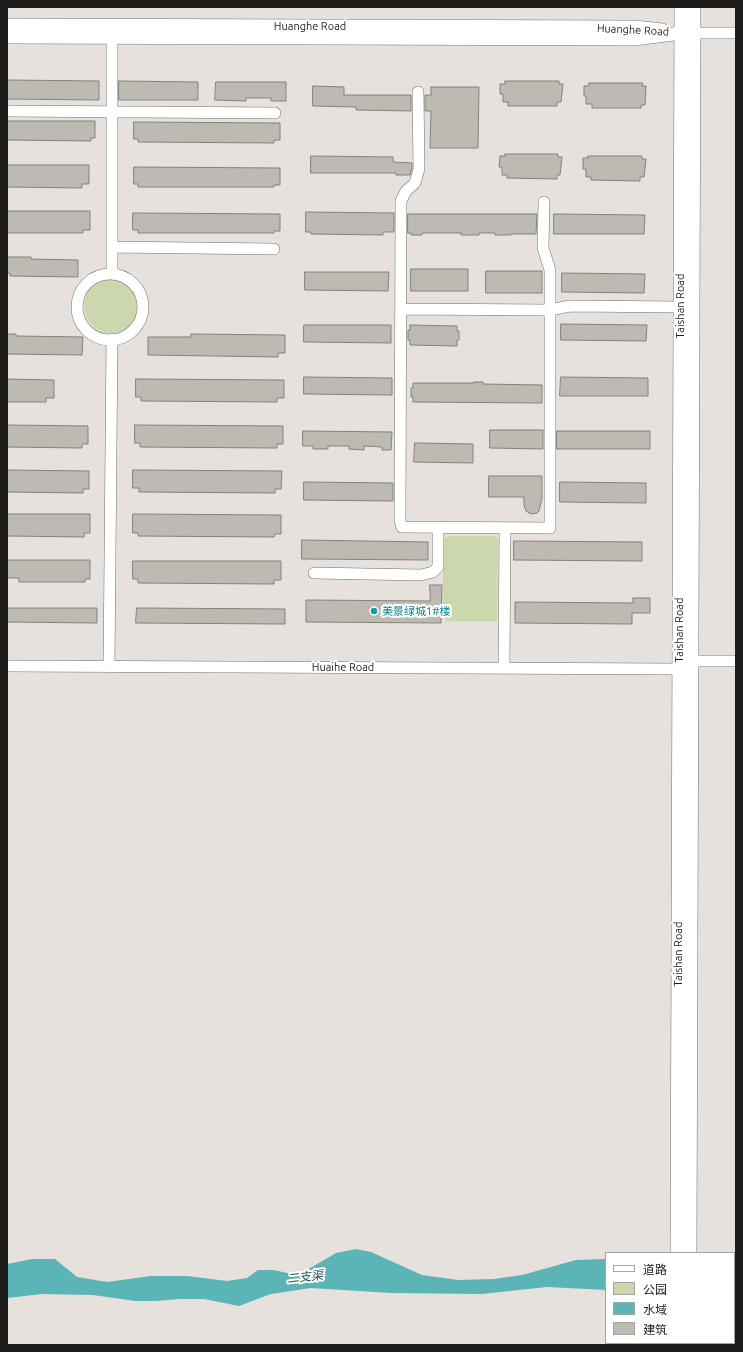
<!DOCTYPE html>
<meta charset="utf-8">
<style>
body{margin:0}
#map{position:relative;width:743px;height:1352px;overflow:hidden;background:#e6e1dc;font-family:Ubuntu,"Noto Sans SC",sans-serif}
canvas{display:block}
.frame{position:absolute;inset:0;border:8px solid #1f1d1b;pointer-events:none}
.legend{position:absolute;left:605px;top:1252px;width:130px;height:92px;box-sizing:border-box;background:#fff;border:1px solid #a5a5a4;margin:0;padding:5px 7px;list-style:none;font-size:12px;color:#1f1d1b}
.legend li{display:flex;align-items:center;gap:8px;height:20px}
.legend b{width:20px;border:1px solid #a5a5a4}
</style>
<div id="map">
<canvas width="743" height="1352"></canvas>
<div class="frame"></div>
<ul class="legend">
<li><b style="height:5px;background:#fff"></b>道路</li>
<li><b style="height:11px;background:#cbd7ad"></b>公园</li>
<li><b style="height:11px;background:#5bb4b5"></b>水域</li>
<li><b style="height:11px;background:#bdb9b3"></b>建筑</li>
</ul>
</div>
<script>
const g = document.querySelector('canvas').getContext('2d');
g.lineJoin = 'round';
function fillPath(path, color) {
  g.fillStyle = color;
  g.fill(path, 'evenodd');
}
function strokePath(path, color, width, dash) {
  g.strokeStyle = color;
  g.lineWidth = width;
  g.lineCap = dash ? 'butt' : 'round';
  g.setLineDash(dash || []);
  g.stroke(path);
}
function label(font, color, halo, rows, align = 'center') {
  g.font = font + ' Ubuntu,"Noto Sans SC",sans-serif';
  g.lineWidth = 4;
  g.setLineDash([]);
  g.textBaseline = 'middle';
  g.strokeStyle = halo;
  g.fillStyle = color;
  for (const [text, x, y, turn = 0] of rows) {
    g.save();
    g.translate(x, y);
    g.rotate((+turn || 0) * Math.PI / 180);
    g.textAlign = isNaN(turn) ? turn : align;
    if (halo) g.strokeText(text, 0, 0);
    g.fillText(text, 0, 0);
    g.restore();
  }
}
fillPath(new Path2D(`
 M84 306a27 27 0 1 1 54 0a27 27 0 1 1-54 0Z
 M448,536H496L498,540L497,621H446L443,616V540Z`), '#cbd7ad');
fillPath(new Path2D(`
 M356,1249L371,1252L422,1275L458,1280L494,1279L522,1275L576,1260L606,1259V1290L547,1287L482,1294L391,1293L311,1288L271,1294L239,1306L204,1299H179L156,1301H135L93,1295L42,1294L7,1298V1264L32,1259H55L77,1277L107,1282L151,1276H187L227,1281L247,1278L258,1270H274L287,1273L300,1274L336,1253Z`), '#5bb4b5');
strokePath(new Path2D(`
 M734,1279H736`), '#5bb4b5', 3);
const building = new Path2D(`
 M7,80L99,81V100L7,99Z
 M119,81L198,82V100H119Z
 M505,81H559V84H563L561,102H557V106H508V102H503V94H500V84H505Z
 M216,82H286V101H271V98H246V101L215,100Z
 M589,83H643L642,86H646L645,105H641V108H592V104H586V96H584V86H589Z
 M313,86L344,87V95H411V111L356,110V107L313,106Z
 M431,87H479L478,148H430L431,111H425V95H431Z
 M7,121H95V138H91V141L7,140Z
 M134,122L280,123V140H274V143L138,142V139H134Z
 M505,154H558V157H562L560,175H557V179L507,178V175H502V167H499L500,156H505Z
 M311,156L393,157V162L412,163V168L410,175H396V173H311Z
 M588,156H642V159H646L644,177H640V181L591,180V177H586V169H583V158H588Z
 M7,165H89V184H82V188L7,187Z
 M134,167L280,168V185H274V187H138V184H134Z
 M7,211H90V230H83V233H7Z
 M306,212L394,213V232H383V235L311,234V232H306Z
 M133,213L280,214V231H274V233H138V230H133Z
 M408,214H537L536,234H511V235H495V233H479V235H461V233H422V235H411V233H408Z
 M554,214L645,215L644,234H554Z
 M7,257H31V259L78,260V277L10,276V273H7Z
 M411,269H468V291H411Z
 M486,271H542V293H486Z
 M305,272H389L388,291L305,290Z
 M562,273L645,274L644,293L562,292Z
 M561,324L647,325L646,341L561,340Z
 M304,325H391V343L304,342Z
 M410,325L457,326V331H459V340H457V346L410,345V340H408V330H410Z
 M7,334H16V336L83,337L82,355L7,354Z
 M191,334L285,335V353H278V357L148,355V337H191Z
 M304,377L392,378V395L304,394Z
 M561,377L648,378V396H560Z
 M7,379L54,380V398H46V402H7Z
 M136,379L284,380V398H277V402L141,401V397H136Z
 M474,382H483V384L542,385V403L413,402V397H411V388H413V383H474Z
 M7,425L88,426V444H82V448L7,447Z
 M135,425L283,426V444H277V448L140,447V443H135Z
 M490,430H543V449L490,448Z
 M303,431L392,432L391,450H382V447L364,446V450L349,449V446H328V449H313V446H303Z
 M557,431H650V449H557Z
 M415,443L473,444V463L414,462Z
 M7,470L89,471V489H83V493L7,492Z
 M133,470L282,471L281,489H275V493L139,492V488H133Z
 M489,476H542V498L539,511L537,513L531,514L526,511L524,505V497H489Z
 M304,482L393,483V501L304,500Z
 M560,482L646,483V503L560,502Z
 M7,514H90V533H84V537L7,536Z
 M133,514L281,515V534H275L274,537L138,536V533H133Z
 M302,540L428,542V560L302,559Z
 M514,541L642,542V561L514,560Z
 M7,560H90V579H85V582H19V578H7Z
 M133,561H281V580H274V584L138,583V579H133Z
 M430,585H442L441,623L306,622V600L430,601Z
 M633,598H650V613H632V624L515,623V602L633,603Z
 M7,608H97V623L7,622Z
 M137,608L285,609V624L136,623Z`);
fillPath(building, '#bdb9b3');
strokePath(building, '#84817b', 1);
const minor = new Path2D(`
 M686,33H736
 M112,37V274
 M418,92L419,169L415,183L406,191L401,201L400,521L402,527L550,528V270L543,248L544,202
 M7,111L275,113
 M112,247L274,249
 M77 307a33 33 0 1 1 66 0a33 33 0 1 1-66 0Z
 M401,309L550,310L570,306L680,307
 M314,573L421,575L433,572L438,567V527
 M691,661H736
 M7,666L679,669
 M109,666L112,339
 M504,668L505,528
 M734,1292H736`);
const major = new Path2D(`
 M7,25L635,27L662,30
 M7,37L635,39L681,33
 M677,1253L681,7
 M690,1253L694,7
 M677,1345V1343
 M690,1345V1343`);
strokePath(minor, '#736e6a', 12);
strokePath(major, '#736e6a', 14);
strokePath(minor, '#fff', 11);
strokePath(major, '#fff', 13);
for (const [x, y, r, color] of [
 [374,611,4,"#0f9aa8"]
]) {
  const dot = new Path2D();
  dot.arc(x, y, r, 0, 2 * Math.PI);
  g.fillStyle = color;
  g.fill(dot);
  strokePath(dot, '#fff', 1.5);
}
label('11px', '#1f1d1b', '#fff', [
 ["Huanghe Road",310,26],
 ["Huanghe Road",633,30,3],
 ["Taishan Road",680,306,-90],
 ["Taishan Road",679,630,-90],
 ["Huaihe Road",343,667],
 ["Taishan Road",678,954,-90]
]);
label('11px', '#0d838f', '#fff', [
 ["美景绿城1#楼",382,611]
], 'left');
label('italic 12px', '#224c4c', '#fff', [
 ["二支渠",305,1277,-6]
]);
</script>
